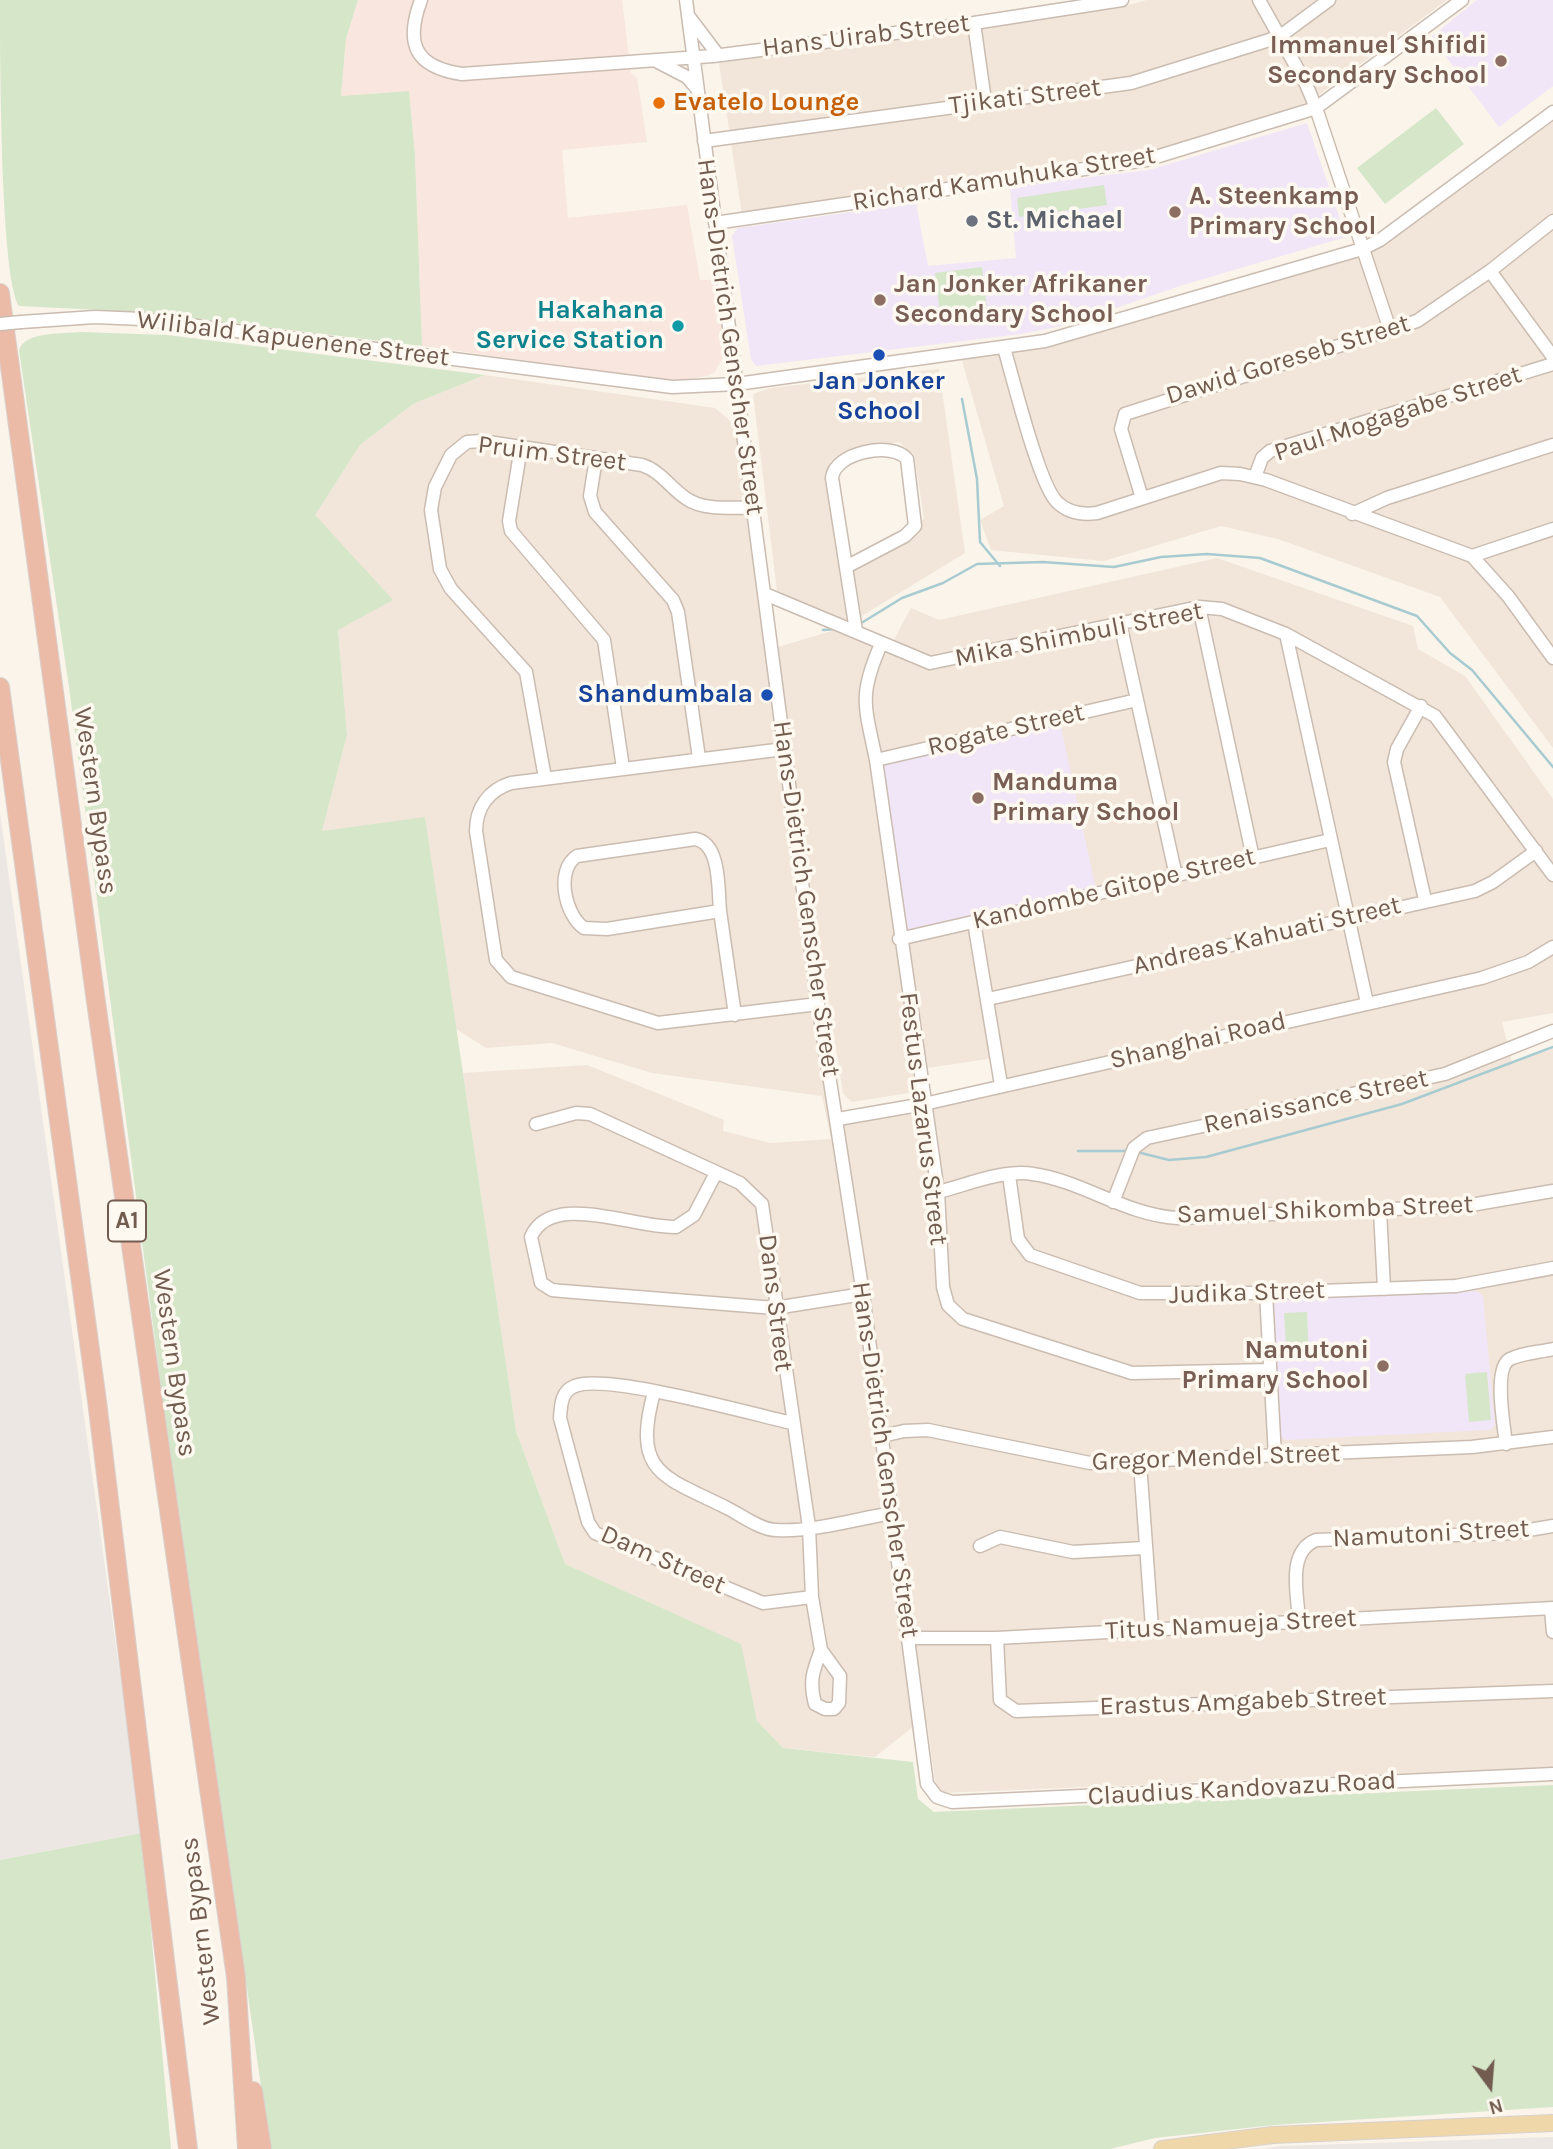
<!DOCTYPE html>
<style>
body{margin:0}
#map{position:relative;width:1553px;height:2149px;overflow:hidden;background:#faf4ea;font-family:Karla,sans-serif}
canvas{display:block}
.north{position:absolute;left:1455px;top:2051px;width:70px;height:70px;-webkit-text-stroke:5px #fdf8f0;paint-order:stroke;rotate:164deg;font-size:19px;font-weight:700;line-height:28px;text-align:center;color:#725c50}
.north::after{content:'';display:block;margin:auto;width:24px;height:32px;background:#725c50;clip-path:polygon(50% 0,100% 100%,50% 72%,0 100%)}
</style>
<div id="map">
<canvas width="1553" height="2149"></canvas>
<div class="north">N</div>
</div>
<script>
const g = document.querySelector('canvas').getContext('2d');
g.lineJoin = 'round';
function fillPath(path, color) {
  g.fillStyle = color;
  g.fill(path, 'evenodd');
}
function strokePath(path, color, width, dash) {
  g.strokeStyle = color;
  g.lineWidth = width;
  g.lineCap = dash ? 'butt' : 'round';
  g.setLineDash(dash || []);
  g.stroke(path);
}
function label(font, color, halo, rows, align = 'center') {
  g.font = font + ' Karla,sans-serif';
  g.lineWidth = 7;
  g.setLineDash([]);
  g.textBaseline = 'middle';
  g.strokeStyle = halo;
  g.fillStyle = color;
  for (const [text, x, y, turn = 0] of rows) {
    g.save();
    g.translate(x, y);
    g.rotate((+turn || 0) * Math.PI / 180);
    g.textAlign = isNaN(turn) ? turn : align;
    if (halo) g.strokeText(text, 0, 0);
    g.fillText(text, 0, 0);
    g.restore();
  }
}
fillPath(new Path2D(`
 M1147,0H1447L1316,97L1291,110L1120,160L742,215L719,63L1121,7Z
 M1553,118V748L1440,597L1278,539L1221,526L1104,561L991,550L980,520L1004,506L960,354L1004,348L1362,249Z
 M939,369L965,553L860,617L853,568L908,537L924,518L914,455L899,442L843,452L831,461L827,473L851,623L777,591L753,394L770,388Z
 M485,375L715,408L734,424L743,464L778,745L838,1119L1511,969L1553,947V1013L1502,1022L1512,1062L1553,1049V1767L944,1793L936,1787L927,1723H918L875,1757L783,1748L757,1721L740,1644L565,1564L516,1431L463,1073L587,1065L724,1120L723,1131L770,1143L831,1139L822,1096L652,1073L552,1043L486,1048L456,1029L425,818L322,831L347,735L338,629L315,515L360,445L413,404Z
 M1217,558L1413,626L1418,649L1465,676L1553,799V942L1507,963L1450,980L1006,1078L1002,1057L913,1070L915,1092L852,1102L843,1093L805,853L778,647L835,630L890,647L911,608L939,620Z`), '#f1e6d9');
fillPath(new Path2D(`
 M358,0H622L631,73L637,78L647,142L562,150L568,218L687,205L700,280H713L726,339L725,354L715,372L707,376L681,380L649,378L422,346L415,155L409,91L341,96L346,39Z`), '#f9e7df');
fillPath(new Path2D(`
 M0,813L142,1833L0,1860Z
 M1553,2137V2149H1262L1281,2146Z`), '#ece7e2');
fillPath(new Path2D(`
 M1477,0H1553V86L1499,127L1431,37Z
 M1307,123L1346,237L1183,285L1066,325L1021,334L756,366L751,359L732,236L738,228L916,203L928,266L1016,258L1010,187L1149,170Z
 M1059,718L1097,894L899,939L876,760Z
 M1477,1291L1483,1296L1495,1426L1489,1430L1286,1440L1280,1436L1273,1306L1280,1300Z`), '#f1e6f7');
fillPath(new Path2D(`
 M0,0H358L346,39L341,96L409,91L415,155L422,346L142,312L19,306C0,279 0,49 0,0Z
 M1436,108L1464,144L1385,204L1357,168Z
 M1104,185L1107,205L1019,217L1017,198Z
 M982,267L988,315L941,321L935,273Z
 M81,332L167,335L485,375L413,404L360,445L315,515L393,600L338,630L347,735L322,831L425,817L516,1431L565,1564L741,1644L757,1721L783,1748L913,1762L918,1799L934,1812L1553,1785V2107L1274,2125L1155,2138L1110,2149H270L165,1416L69,687L19,350C25,331 64,334 81,332Z
 M1307,1312L1309,1360L1287,1361L1284,1313Z
 M1487,1372L1491,1420L1469,1422L1465,1374Z
 M142,1833L171,2149H0V1860Z`), '#d5e6c9');
strokePath(new Path2D(`
 M962,399L977,479L980,542L1000,566
 M863,622L902,598L943,583L977,564L1043,562L1114,567L1161,557L1207,554L1260,558L1417,616L1450,653L1472,670L1553,767
 M823,630L837,629
 M1078,1151H1127
 M1137,1152L1169,1160L1206,1157L1402,1104L1553,1047`), '#a8cbd2', 2.5);
const minor = new Path2D(`
 M421,0C405,43 414,67 462,74L713,56L974,23L1122,0
 M686,0L818,1004L863,1294L927,1784L937,1797L952,1802L1553,1774
 M1259,0L1306,84L1316,108L1390,330
 M690,18L718,55
 M974,23L985,101
 M658,62L687,77L697,89
 M704,141L1131,83L1279,37L1329,0
 M715,223L1146,160L1316,108L1462,0
 M1490,271L1553,357
 M21,322L95,317L142,319L672,387L737,384L1045,341L1362,249L1380,240L1553,112
 M1004,348C1013,378 1039,485 1057,502C1068,513 1082,515 1097,513L1221,473L1240,474L1266,480L1472,556L1508,596L1553,658
 M521,447L509,521L511,531L604,640L623,768
 M596,458L590,496L595,512L673,600L678,612L699,758
 M1255,477L1262,458L1270,451L1553,364
 M1142,498L1121,429L1125,414L1417,321L1490,271L1553,221
 M1352,514L1387,498L1553,445
 M1472,556L1553,529
 M846,567L905,536L915,526L907,459C893,441 834,452 832,478L856,631
 M765,594L930,663L1199,607L1222,609L1286,634L1435,716L1553,875
 M1199,607L1253,858
 M1120,623L1176,876
 M1286,634L1367,1003
 M881,644C858,697 865,705 876,760L938,1192L943,1287L948,1305L963,1319L1132,1373L1270,1370
 M1421,706L1397,749L1394,762L1425,900
 M784,749L511,783C489,790 476,807 476,831L496,960L511,977L658,1023L818,1004
 M876,760L1137,700
 M545,778L526,672L451,589L440,569L431,510L435,487L451,455L467,442L481,441L642,465C661,471 670,488 687,499C705,511 733,507 754,508
 M695,839C721,843 718,890 720,911L607,929L584,928C565,915 555,870 577,856Z
 M720,911L735,1015
 M974,922L1001,1085
 M899,939L1330,840
 M988,999L1475,891L1493,882L1536,851
 M838,1119L924,1104L1482,978L1528,962L1553,947
 M536,1124L576,1113L590,1114L740,1183L762,1204L809,1527L812,1597L821,1650L840,1676L839,1703L834,1709H825L815,1704C809,1681 813,1671 821,1650
 M716,1173L694,1215L676,1227C636,1229 551,1190 531,1237L541,1283L552,1290L562,1291L775,1308L863,1294
 M1009,1175L1018,1239L1030,1255L1140,1293H1266L1456,1286L1553,1268
 M938,1192C966,1185 1004,1169 1033,1174C1082,1181 1126,1215 1177,1218L1465,1206L1553,1191
 M1113,1202L1134,1148L1147,1138L1445,1074L1553,1031
 M1380,1210L1384,1289
 M1266,1293L1275,1456
 M654,1392C632,1474 663,1476 727,1508C741,1515 761,1530 776,1530C814,1532 855,1519 893,1513
 M792,1423C752,1414 606,1373 575,1386C561,1391 561,1405 560,1418L588,1522L595,1533L763,1603L812,1597
 M882,1436L904,1431L928,1430L1090,1463L1472,1447L1553,1437
 M1506,1444C1504,1426 1493,1368 1510,1359C1522,1353 1540,1352 1553,1349
 M1140,1463L1152,1628
 M980,1546L1000,1537L1073,1552L1144,1548
 M1551,1609L1553,1632
 M1299,1621C1298,1596 1286,1552 1316,1540L1511,1533L1553,1526
 M909,1638H997L1553,1608
 M997,1638L1000,1700L1016,1711L1553,1691`);
const major = new Path2D(`
 M1162,2149L1273,2135L1553,2123`);
const highway = new Path2D(`
 M0,293L96,1002L236,1977L247,2149
 M0,687L97,1401L188,2149
 M253,2091L262,2149`);
strokePath(minor, '#cbbcb1', 15);
strokePath(major, '#d8d1ce', 18);
strokePath(highway, '#d8d1ce', 20);
strokePath(minor, '#fff', 12);
strokePath(major, '#f0d7aa', 16);
strokePath(highway, '#ecbba8', 18);
const minorBridge = new Path2D(`
 M0,324L21,322`);
strokePath(minorBridge, '#cbbcb1', 15, []);
strokePath(minorBridge, '#fff', 12);
for (const [x, y, r, color] of [
 [1501,61,7,"#8d6e63"],
 [659,103,7,"#e8710a"],
 [1175,212,7,"#8d6e63"],
 [972,221,7,"#6b7280"],
 [880,300,7,"#8d6e63"],
 [678,326,7,"#0f9aa8"],
 [879,355,7,"#1a4fb4"],
 [767,695,7,"#1a4fb4"],
 [978,798,7,"#8d6e63"],
 [1383,1366,7,"#8d6e63"]
]) {
  const dot = new Path2D();
  dot.arc(x, y, r, 0, 2 * Math.PI);
  g.fillStyle = color;
  g.fill(dot);
  strokePath(dot, '#fdf8f0', 2.5);
}
for (const [x, y, w] of [
 [127,1221,38]
]) {
  const box = new Path2D();
  box.roundRect(x - w / 2, y - 20.5, w, 41, 5);
  g.fillStyle = '#fdf8f0';
  g.fill(box);
  strokePath(box, '#725c50', 2);
}
label('bold 24px', '#725c50', null, [
 ["A1",127,1221]
]);
label('26px', '#725c50', '#fdf8f0', [
 ["Hans Uirab Street",866,36,-7],
 ["Tjikati Street",1025,97,-7],
 ["Richard Kamuhuka Street",1004,179,-9],
 ["Hans-Dietrich Genscher Street",730,337,82],
 ["Wilibald Kapuenene Street",293,339,7],
 ["Dawid Goreseb Street",1288,360,-17],
 ["Paul Mogagabe Street",1398,414,-18],
 ["Pruim Street",552,454,7],
 ["Mika Shimbuli Street",1079,635,-11],
 ["Rogate Street",1006,730,-13],
 ["Western Bypass",95,801,82],
 ["Kandombe Gitope Street",1114,889,-13],
 ["Hans-Dietrich Genscher Street",806,899,82],
 ["Andreas Kahuati Street",1267,936,-13],
 ["Shanghai Road",1198,1041,-13],
 ["Renaissance Street",1316,1102,-12],
 ["Festus Lazarus Street",923,1119,83],
 ["Samuel Shikomba Street",1325,1210,-2],
 ["Judika Street",1247,1293,-2],
 ["Dans Street",775,1303,83],
 ["Western Bypass",174,1363,82],
 ["Gregor Mendel Street",1216,1458,-2],
 ["Hans-Dietrich Genscher Street",885,1460,82],
 ["Namutoni Street",1431,1534,-3],
 ["Dam Street",663,1560,24],
 ["Titus Namueja Street",1231,1625,-3],
 ["Erastus Amgabeb Street",1243,1702,-2],
 ["Claudius Kandovazu Road",1242,1789,-3],
 ["Western Bypass",201,1931,-97]
]);
label('bold 26px', '#785e54', '#fdf8f0', [
 ["Immanuel Shifidi",1487,46,"right"],
 ["Secondary School",1487,76,"right"],
 ["A. Steenkamp",1189,197],
 ["Primary School",1189,227],
 ["Jan Jonker Afrikaner",894,285],
 ["Secondary School",894,315],
 ["Manduma",992,783],
 ["Primary School",992,813],
 ["Namutoni",1369,1351,"right"],
 ["Primary School",1369,1381,"right"]
], 'left');
label('bold 26px', '#c56008', '#fdf8f0', [
 ["Evatelo Lounge",673,103]
], 'left');
label('bold 26px', '#5b616d', '#fdf8f0', [
 ["St. Michael",986,221]
], 'left');
label('bold 26px', '#0d838f', '#fdf8f0', [
 ["Hakahana",664,311],
 ["Service Station",664,341]
], 'right');
label('bold 26px', '#164399', '#fdf8f0', [
 ["Jan Jonker",879,382],
 ["School",879,412],
 ["Shandumbala",753,695,"right"]
]);
</script>
